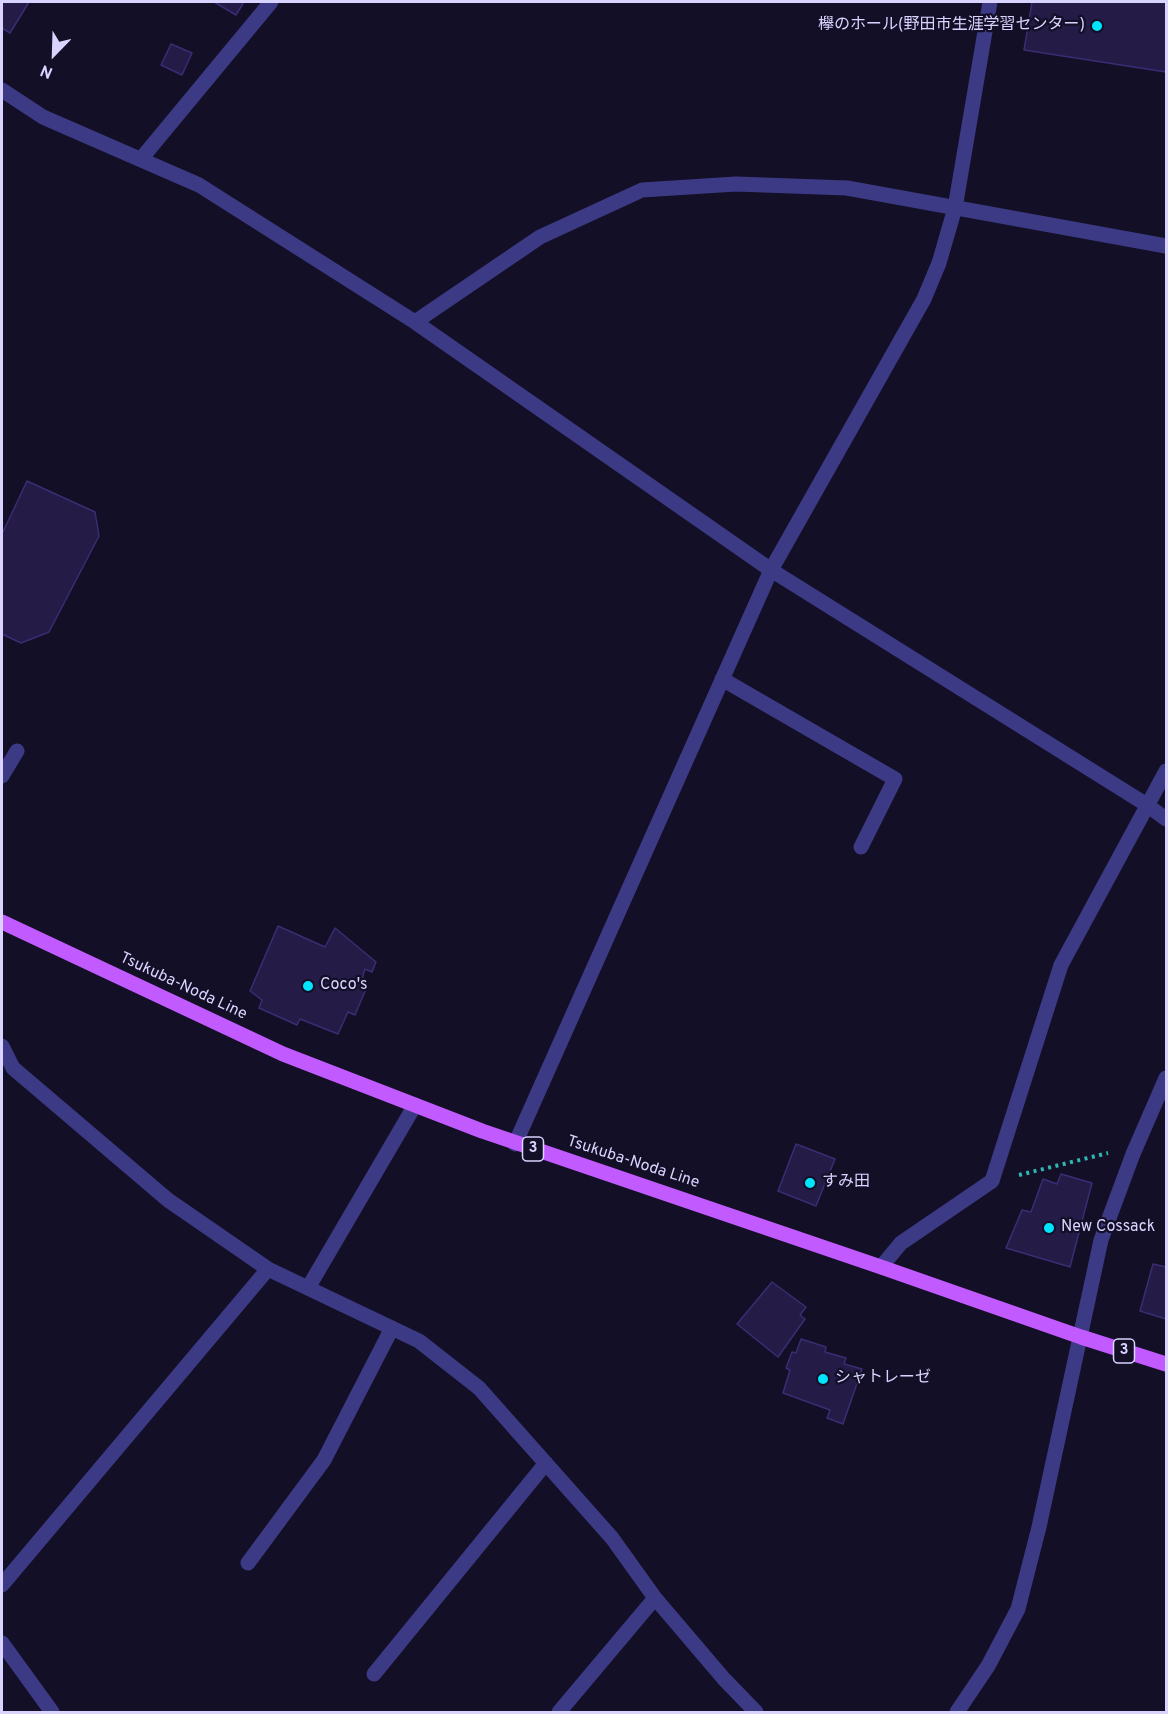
<!DOCTYPE html>
<meta charset="utf-8">
<style>
body{margin:0}
#map{position:relative;width:1168px;height:1714px;overflow:hidden;background:#130f26;font-family:Overpass,sans-serif}
canvas{display:block}
.frame{position:absolute;inset:0;border:3px solid #d9d4ff;pointer-events:none}
.north{position:absolute;left:24px;top:24px;width:60px;height:60px;-webkit-text-stroke:4px #130f26;paint-order:stroke;rotate:203deg;font-size:16px;font-weight:700;line-height:24px;text-align:center;color:#d9d4ff}
.north::after{content:'';display:block;margin:auto;width:21px;height:27px;background:#d9d4ff;clip-path:polygon(50% 0,100% 100%,50% 72%,0 100%)}
</style>
<div id="map">
<canvas width="1168" height="1714"></canvas>
<div class="frame"></div>
<div class="north">N</div>
</div>
<script>
const g = document.querySelector('canvas').getContext('2d');
g.lineJoin = 'round';
function fillPath(path, color) {
  g.fillStyle = color;
  g.fill(path, 'evenodd');
}
function strokePath(path, color, width, dash) {
  g.strokeStyle = color;
  g.lineWidth = width;
  g.lineCap = dash ? 'butt' : 'round';
  g.setLineDash(dash || []);
  g.stroke(path);
}
function label(font, color, halo, rows, align = 'center') {
  g.font = font + ' Overpass,"Noto Sans JP",sans-serif';
  g.lineWidth = 4.5;
  g.setLineDash([]);
  g.textBaseline = 'middle';
  g.strokeStyle = halo;
  g.fillStyle = color;
  for (const [text, x, y, turn = 0] of rows) {
    g.save();
    g.translate(x, y);
    g.rotate((+turn || 0) * Math.PI / 180);
    g.textAlign = isNaN(turn) ? turn : align;
    if (halo) g.strokeText(text, 0, 0);
    g.fillText(text, 0, 0);
    g.restore();
  }
}
const building = new Path2D(`
 M2,2H29L10,33L2,28Z
 M214,2H244L236,15Z
 M1032,2H1166V72L1024,50Z
 M171,44L192,53L182,75L161,65Z
 M27,481L95,512L99,536L49,632L21,643L2,634V534Z
 M278,926L325,947L335,928L376,962L372,972L365,969L360,986L366,989L355,1015L348,1012L338,1034L300,1019L297,1025L259,1008L262,1000L250,991Z
 M796,1144L835,1159L816,1206L778,1191Z
 M1061,1174L1092,1183L1070,1267L1006,1248L1022,1210L1031,1212L1043,1179L1057,1184Z
 M1153,1264L1166,1267V1319L1140,1311Z
 M772,1282L806,1307L800,1315L805,1319L778,1357L737,1324Z
 M801,1339L826,1347L825,1352L846,1358L844,1364L862,1369L843,1424L827,1418L830,1410L783,1393L790,1370L786,1368L792,1352L796,1353Z`);
fillPath(building, '#241b47');
strokePath(building, '#3b2d73', 1.5);
strokePath(new Path2D(`
 M1019,1175L1108,1153`), '#2fb8b0', 4, [3, 4.5]);
strokePath(new Path2D(`
 M2,90L43,117L199,185L415,322L771,570L1147,805L1166,819
 M141,159L271,2
 M415,322L540,237L642,190L736,184L847,188L1166,246
 M722,679L895,779L861,847
 M2,776L17,751
 M2,1046L13,1068L168,1200L268,1269L419,1341L479,1388L612,1538L655,1598L724,1679L756,1712
 M515,1144L771,570L924,299L939,263L955,208L990,2
 M881,1267L901,1243L992,1181L1061,965L1166,771
 M308,1288L415,1105
 M248,1563L324,1460L392,1328
 M2,1585L268,1269
 M2,1643L52,1712
 M374,1674L546,1463
 M559,1712L655,1598
 M957,1712L988,1666L1018,1609L1039,1527L1101,1240L1133,1154L1166,1078`), '#3d3a85', 15);
strokePath(new Path2D(`
 M2,922L283,1054L482,1131L881,1267L1081,1337L1166,1364`), '#c25bff', 15);
for (const [x, y, r, color] of [
 [1097,26,6,"#00e5ff"],
 [308,986,6,"#00e5ff"],
 [810,1183,6,"#00e5ff"],
 [1049,1228,6,"#00e5ff"],
 [823,1379,6,"#00e5ff"]
]) {
  const dot = new Path2D();
  dot.arc(x, y, r, 0, 2 * Math.PI);
  g.fillStyle = color;
  g.fill(dot);
  strokePath(dot, '#130f26', 2);
}
for (const [x, y, w] of [
 [533,1149,21],
 [1124,1351,21]
]) {
  const box = new Path2D();
  box.roundRect(x - w / 2, y - 12, w, 24, 4.5);
  g.fillStyle = '#130f26';
  g.fill(box);
  strokePath(box, '#d9d4ff', 1.5);
}
label('bold 15px', '#d9d4ff', null, [
 ["3",533,1149],
 ["3",1124,1351]
]);
label('16px', '#d9d4ff', '#130f26', [
 ["欅のホール(野田市生涯学習センター)",1085,26,"right"],
 ["Coco's",320,986],
 ["すみ田",822,1183],
 ["New Cossack",1061,1228],
 ["シャトレーゼ",835,1379]
], 'left');
label('16px', '#d9d4ff', '#130f26', [
 ["Tsukuba-Noda Line",183,987,25],
 ["Tsukuba-Noda Line",633,1163,18]
]);
</script>
